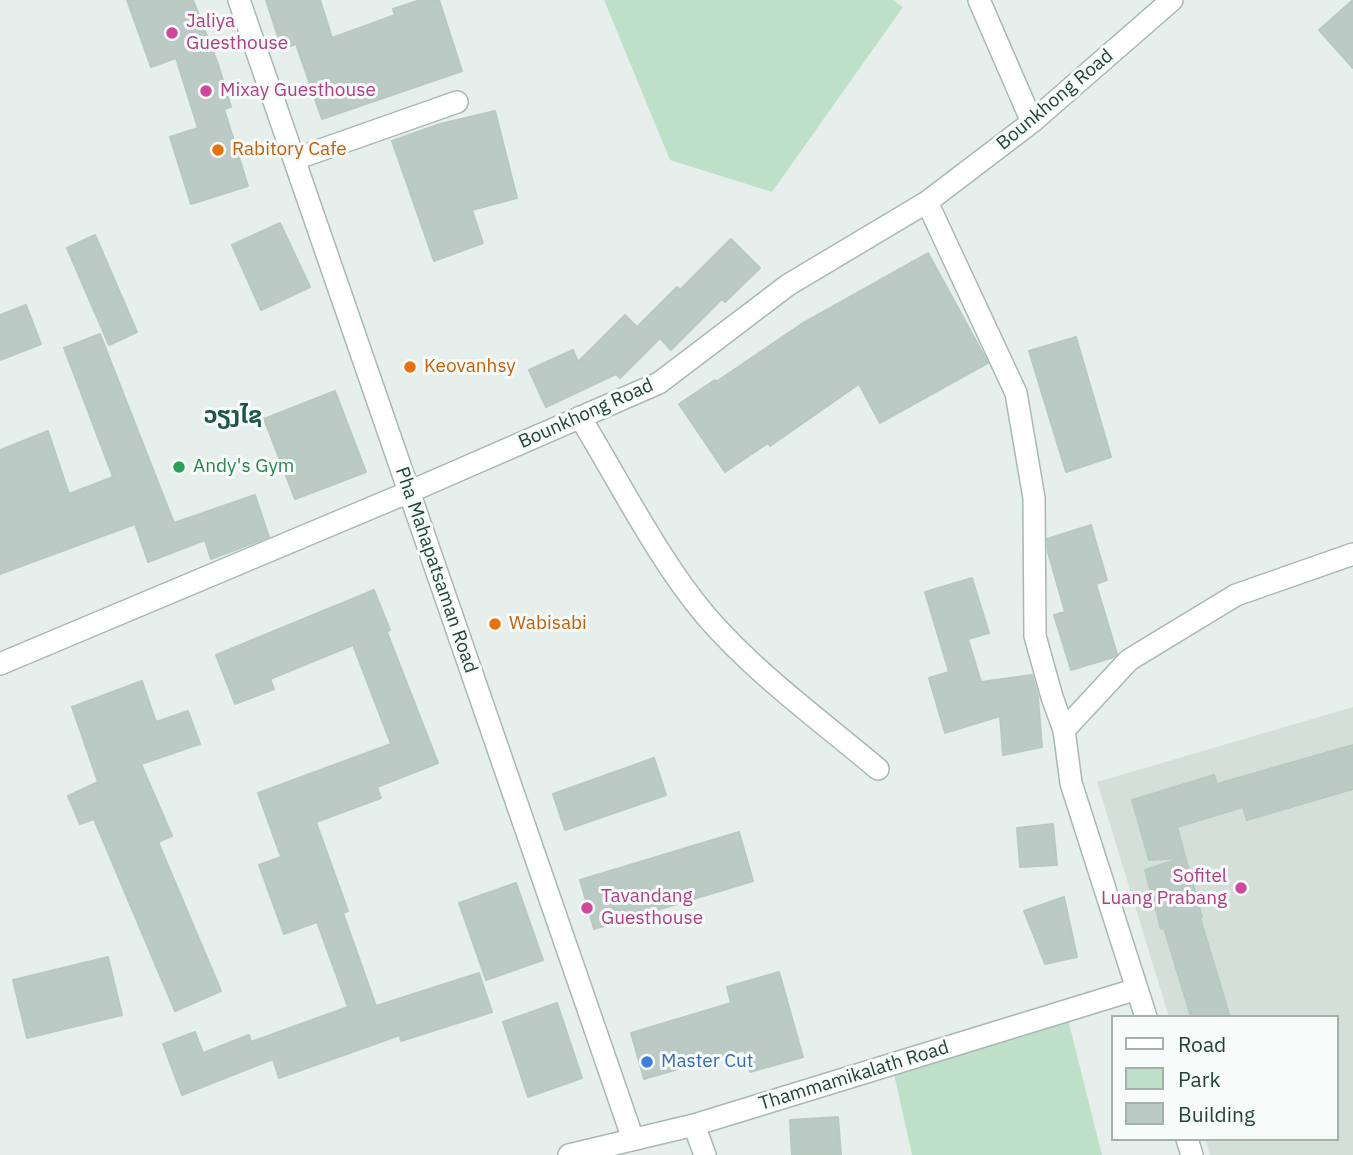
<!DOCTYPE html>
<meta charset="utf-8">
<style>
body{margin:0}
#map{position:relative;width:1353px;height:1155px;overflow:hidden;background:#e6efeb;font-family:"IBM Plex Sans",sans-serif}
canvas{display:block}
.legend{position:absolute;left:1111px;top:1015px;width:228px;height:126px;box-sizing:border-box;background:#f7fbf9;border:2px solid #a3b1ad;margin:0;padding:9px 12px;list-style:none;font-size:21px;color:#24423a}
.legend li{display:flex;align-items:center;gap:14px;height:35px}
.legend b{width:35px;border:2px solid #a3b1ad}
</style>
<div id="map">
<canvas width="1353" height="1155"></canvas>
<ul class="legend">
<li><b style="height:9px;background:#fff"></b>Road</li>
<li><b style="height:19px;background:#bfe0c8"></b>Park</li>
<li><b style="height:19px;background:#bbcac4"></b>Building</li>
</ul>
</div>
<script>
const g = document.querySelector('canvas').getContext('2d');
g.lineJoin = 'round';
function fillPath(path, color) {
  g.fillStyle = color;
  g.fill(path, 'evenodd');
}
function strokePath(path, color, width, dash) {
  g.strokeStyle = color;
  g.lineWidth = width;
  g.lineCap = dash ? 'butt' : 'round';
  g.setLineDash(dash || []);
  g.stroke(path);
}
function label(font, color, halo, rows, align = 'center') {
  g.font = font + ' "IBM Plex Sans","Noto Sans Lao",sans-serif';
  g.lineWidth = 6;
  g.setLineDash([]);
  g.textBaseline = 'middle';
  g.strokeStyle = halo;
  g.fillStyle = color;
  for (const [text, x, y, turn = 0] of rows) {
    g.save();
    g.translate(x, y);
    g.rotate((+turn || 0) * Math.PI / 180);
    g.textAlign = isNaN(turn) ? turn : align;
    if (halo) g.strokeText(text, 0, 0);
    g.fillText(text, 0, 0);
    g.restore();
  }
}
fillPath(new Path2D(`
 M1353,707V1155H1210L1205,1139H1337V1017H1169L1097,782Z`), '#d4dfda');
fillPath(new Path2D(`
 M604,0H893L903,7L772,192L670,160Z
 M1066,1011L1102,1155H912L892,1065Z`), '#bfe0c8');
const building = new Path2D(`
 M127,0H193L218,64L231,107L224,109L248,186L191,204L170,137L198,128L176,58L151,67Z
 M266,0H320L332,38L395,15L393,9L420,0H439L462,71L322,119L296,44L282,49Z
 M1353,0V68L1319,30Z
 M495,111L517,198L472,210L483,243L434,261L392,141L440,124Z
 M280,223L310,287L261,310L232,245Z
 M95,235L137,332L109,345L67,248Z
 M731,239L760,268L725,302L722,299L671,350L660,338L620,378L616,374L546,407L529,370L573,350L578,362L625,315L637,327L677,287L680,290Z
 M928,253L988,363L880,423L859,384L770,446L768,443L725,472L679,404L715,380L716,382L803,323Z
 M26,305L41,344L0,360V315Z
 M100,334L174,523L255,495L269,537L211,559L205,540L148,562L135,524L0,574V450L48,431L69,494L113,477L64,348Z
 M1076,337L1111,457L1066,472L1029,351Z
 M335,391L366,472L295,499L264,419Z
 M1091,525L1107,580L1096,584L1117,654L1114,657L1071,670L1054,615L1065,612L1048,552L1047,539Z
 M972,578L989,633L968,639L981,682L1032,675L1038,697L1042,747L1003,755L1000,716L945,733L929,678L949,672L925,592Z
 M374,590L390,630L387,632L438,763L377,787L381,798L316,822L348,911L343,913L376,1006L479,973L492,1012L401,1041L400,1035L279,1078L273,1059L182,1095L163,1044L195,1032L203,1053L249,1035L251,1042L348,1007L317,922L284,934L259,865L281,857L258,793L391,744L353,645L270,679L274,689L235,704L216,655Z
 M142,681L156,722L188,711L200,744L141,764L172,836L158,842L221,991L175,1011L94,819L80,824L68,796L98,782L72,707Z
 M1353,745V789L1247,820L1243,807L1177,827L1202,917L1200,918L1230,1017H1191L1164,928L1161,929L1145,870L1182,858L1149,860L1132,800L1214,775L1217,784Z
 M654,758L666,795L565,830L553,794Z
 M1053,824L1057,865L1020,867L1017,828Z
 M739,832L753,881L594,929L580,880Z
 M516,883L543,960L486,980L459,903Z
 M1064,897L1077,957L1045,964L1024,911Z
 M108,957L122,1015L27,1038L13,980Z
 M779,972L803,1057L750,1072L744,1050L644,1079L631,1033L731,1003L727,987Z
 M557,1003L582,1078L528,1097L503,1022Z
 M838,1117L841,1155H792L790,1120Z`);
fillPath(building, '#bbcac4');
strokePath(building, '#b8c9c2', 2);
const minor = new Path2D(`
 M239,0L633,1139
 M979,0L1032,122
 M295,159L457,102
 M927,202L1016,393L1034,498L1035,636L1052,697L1064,730L1071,783L1146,1017
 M580,417C619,481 658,559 706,616C756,674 820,720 878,769
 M0,664L409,492L659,383L788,285L927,202L1032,122L1172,0
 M1064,730L1129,660L1236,595L1353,554
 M694,1125L1137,989
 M1187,1139L1192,1155`);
const tertiary = new Path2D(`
 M569,1155L694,1125L705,1155`);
strokePath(minor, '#a8b8b2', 24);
strokePath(tertiary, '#a8b8b2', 24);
strokePath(minor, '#fff', 21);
strokePath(tertiary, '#fff', 21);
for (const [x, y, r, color] of [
 [172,33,7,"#d1479c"],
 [206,91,7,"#d1479c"],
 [218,150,7,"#e8710a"],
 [410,367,7,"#e8710a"],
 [179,467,7,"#2e9e5b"],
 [495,624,7,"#e8710a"],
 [1241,888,7,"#d1479c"],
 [587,908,7,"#d1479c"],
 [647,1062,7,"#3f7fe0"]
]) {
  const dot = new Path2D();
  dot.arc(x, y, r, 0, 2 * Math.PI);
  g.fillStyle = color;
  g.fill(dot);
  strokePath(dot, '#f7fbf9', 2.5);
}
label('19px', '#b23c85', '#f7fbf9', [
 ["Jaliya",186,22],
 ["Guesthouse",186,44],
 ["Mixay Guesthouse",220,91],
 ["Sofitel",1227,877,"right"],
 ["Luang Prabang",1227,899,"right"],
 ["Tavandang",601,897],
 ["Guesthouse",601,919]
], 'left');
label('19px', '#24423a', '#f7fbf9', [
 ["Bounkhong Road",1055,100,-40],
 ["Bounkhong Road",586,414,-24],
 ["Pha Mahapatsaman Road",436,570,71],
 ["Thammamikalath Road",854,1076,-17]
]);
label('19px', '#c56008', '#f7fbf9', [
 ["Rabitory Cafe",232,150],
 ["Keovanhsy",424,367],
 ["Wabisabi",509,624]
], 'left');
label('19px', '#27864d', '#f7fbf9', [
 ["Andy's Gym",193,467]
], 'left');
label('19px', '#366cbe', '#f7fbf9', [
 ["Master Cut",661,1062]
], 'left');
label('bold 23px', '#1f5548', '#f7fbf9', [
 ["ວຽງໄຊ",233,416]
]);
</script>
